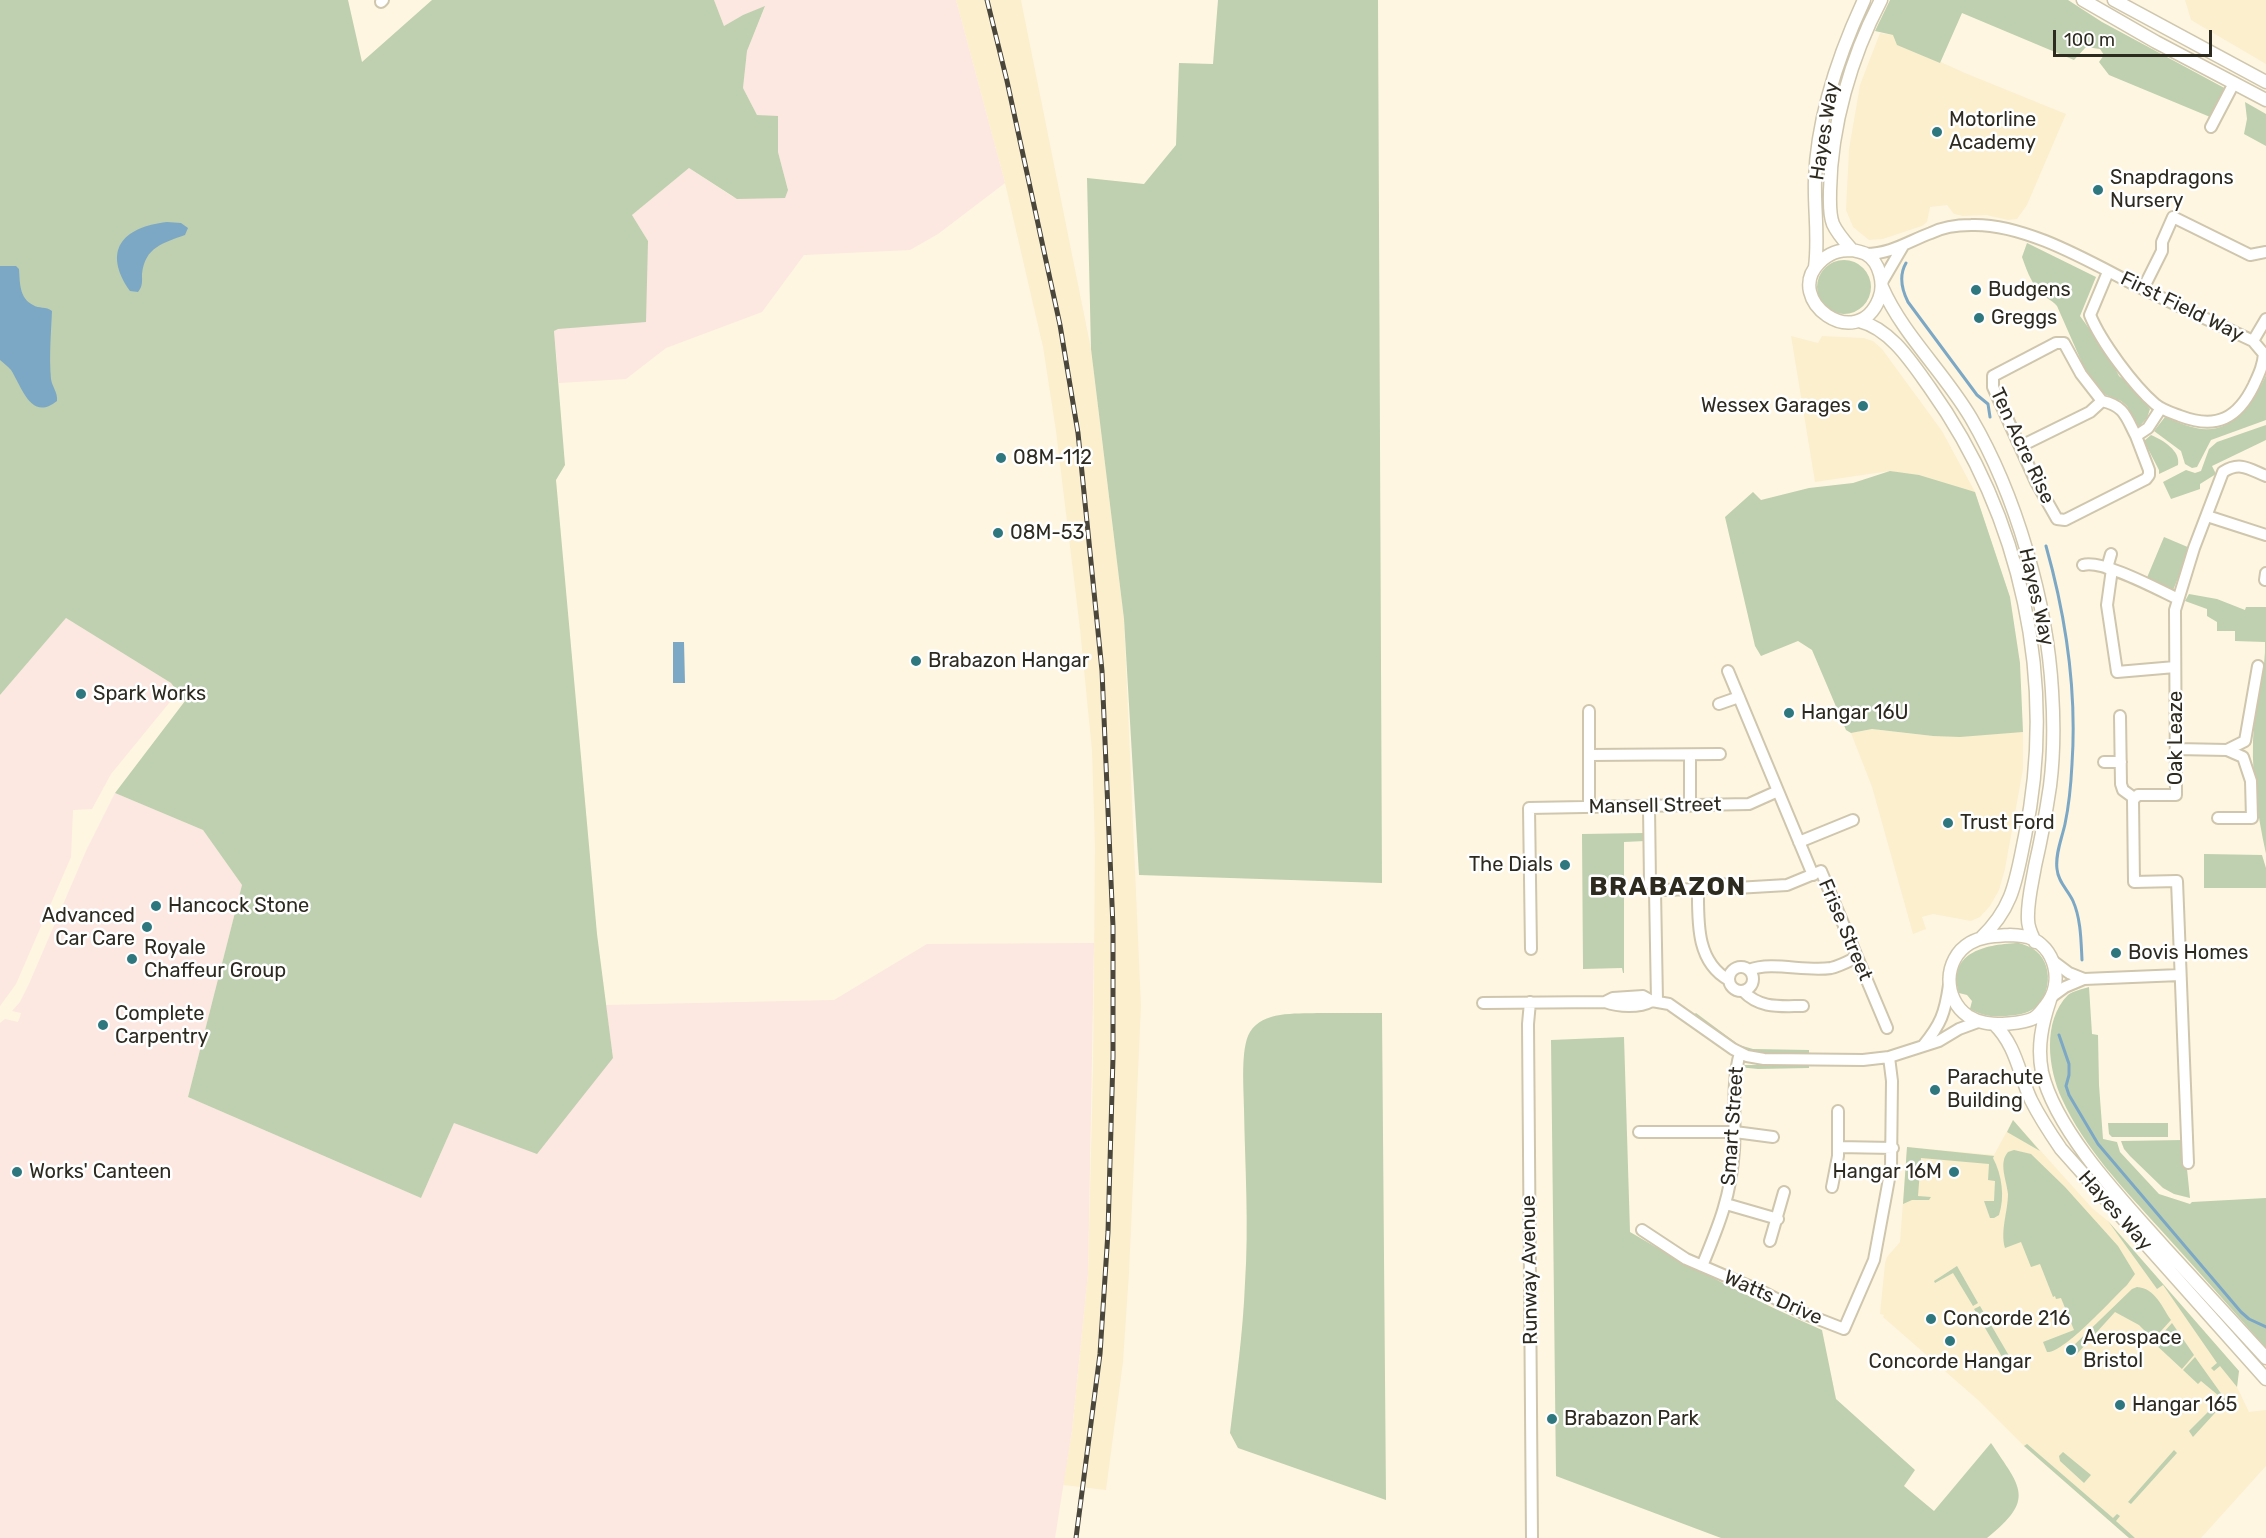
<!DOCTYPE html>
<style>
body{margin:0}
#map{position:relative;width:2266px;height:1538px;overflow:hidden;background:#fef6e1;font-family:Rubik,sans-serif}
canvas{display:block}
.scale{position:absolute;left:2053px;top:30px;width:159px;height:27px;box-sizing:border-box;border:3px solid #2d2a20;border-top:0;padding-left:8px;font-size:18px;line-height:21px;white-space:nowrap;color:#2d2a20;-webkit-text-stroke:4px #fff;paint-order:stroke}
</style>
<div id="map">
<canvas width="2266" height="1538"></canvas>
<div class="scale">100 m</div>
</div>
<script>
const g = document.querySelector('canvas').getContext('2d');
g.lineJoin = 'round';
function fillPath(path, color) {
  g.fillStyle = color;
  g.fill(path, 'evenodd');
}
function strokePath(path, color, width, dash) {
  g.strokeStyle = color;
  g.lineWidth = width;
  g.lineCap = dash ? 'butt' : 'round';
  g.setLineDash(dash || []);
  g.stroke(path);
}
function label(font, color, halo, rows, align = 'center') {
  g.font = font + ' Rubik,sans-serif';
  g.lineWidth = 5;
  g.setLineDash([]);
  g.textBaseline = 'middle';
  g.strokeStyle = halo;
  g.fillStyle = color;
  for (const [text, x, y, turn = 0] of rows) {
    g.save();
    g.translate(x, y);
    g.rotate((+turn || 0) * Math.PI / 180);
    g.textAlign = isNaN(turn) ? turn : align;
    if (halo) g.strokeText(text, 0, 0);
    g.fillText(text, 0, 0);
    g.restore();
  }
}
fillPath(new Path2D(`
 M956,0H1021L1091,349L1124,619L1141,1006L1129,1273L1123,1362L1106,1490L1063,1485L1072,1430L1088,1273L1093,1070L1095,847L1092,751L1080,629L1056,431L1043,347L1005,183Z
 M2185,0H2266V64L2191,20Z
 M1880,33L1893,35L1932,58L1965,73L2066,114L2027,205L2017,219L2008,220L1986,215L1963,216L1954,214L1947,205L1930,207L1927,222L1922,226L1883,239L1869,240L1853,227L1846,210L1849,149L1860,85Z
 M1791,336L1818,343L1822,336L1864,338L1873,341L1882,349L1942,431L1975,492L1890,471L1815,482Z
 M1872,729L1933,736L2023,732V769L2005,869L1999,890L1990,906L1980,917L1971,921L1933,914L1922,917L1926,929L1913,934L1872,787L1851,733Z
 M2013,1120L2092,1208L2108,1221L2239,1371L2237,1387L2249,1412L2266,1410V1466L2201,1538H2129L2024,1446L1978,1400L1883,1317L1884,1315L1880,1314L1885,1263L1887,1257L1900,1242L1907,1147L1994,1155Z`), '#fbefce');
fillPath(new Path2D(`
 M714,0H956L1005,183L938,234L910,250L804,255L762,312L666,348L626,379L559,383L554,331L648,241L632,215L689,168L733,197L788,189L778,152V117L757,115L743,88L747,51L765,7L743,15L724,26Z
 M66,618L171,683L178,692L111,774L92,809L73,810L71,857L16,984L0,1006V695Z
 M115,793L203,830L242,885L188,1097L421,1198L454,1123L613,1058L606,1005L834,1000L927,944L1094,943L1088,1273L1072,1430L1055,1538H0V1023L5,1019L18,1022L20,1017L21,1013L12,1011L20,1002L29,984L86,851Z`), '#fce7e1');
fillPath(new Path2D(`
 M0,0H348L362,62L432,0H714L724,26L743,15L765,6L747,51L743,88L757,115L778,116V152L788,190L785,198L737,199L689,168L632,215L648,241L646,322L558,329L554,331L565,465L556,480L597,934L613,1058L537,1154L454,1123L421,1198L188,1097L242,885L203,830L115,793L185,701L171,683L66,618L0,695Z
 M1218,0H1378L1382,883L1139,875L1124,619L1091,349L1087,178L1144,184L1176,145L1179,63L1213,64Z
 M1890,0H2068L2102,22L2230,91L2215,119L2109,75L2099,62L2104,55L2100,49L2086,47L2074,60L1962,13L1940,63L1897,45L1893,35L1875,31Z
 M2245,102L2266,114V146L2244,134L2247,119Z
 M2027,243L2096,277L2080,316L2109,356L2119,376L2133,387L2150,409L2147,418L2139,427L2127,406L2121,401L2106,395L2090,381L2057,306C2051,299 2043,297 2038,290C2030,280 2026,268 2022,257Z
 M1817 287a27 27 0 1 1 54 0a27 27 0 1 1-54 0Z
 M2266,375V420L2211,440L2197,467L2192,468L2185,464L2181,451L2154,431L2165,417C2175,421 2186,426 2196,428C2232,436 2254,403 2266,375Z
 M2266,425V440L2212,466L2216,474L2200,484V489L2171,499L2163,482L2186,470L2195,473L2201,471L2209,449L2217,442Z
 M2151,435C2163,440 2181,451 2178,465L2159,474V470L2144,441Z
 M1890,471L1919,475L1975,492L2010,597L2020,663L2023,732L1960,737L1933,736L1872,729L1851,733L1846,730L1812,650L1798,641L1761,656L1755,646L1725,517L1753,492L1761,500L1809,488L1853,483Z
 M2164,537L2190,548L2172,593L2146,580Z
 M2189,594L2217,599L2245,610L2246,607H2266V854C2257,812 2250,767 2254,725C2257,697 2266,670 2265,642L2235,641V631H2217V622L2207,616V609L2185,601Z
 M1645,833V841L1624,842V973H1623L1622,968L1583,969L1582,834Z
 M2204,854L2262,855L2266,868V888H2204Z
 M2019,943C2025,945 2031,947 2036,951C2056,967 2050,1006 2025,1013C2019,1015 2012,1015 2006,1016C1992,1017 1983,1016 1970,1009L1972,1001L1967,995L1959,993C1946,951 1989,944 2019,943Z
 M2089,987L2092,1034L2098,1035L2099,1085L2103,1139L2117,1142L2120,1152L2159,1194L2190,1204L2192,1202L2266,1198V1348C2231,1308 2196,1269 2160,1229C2124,1189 2084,1148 2062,1099C2048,1069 2042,1021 2068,995C2073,991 2083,989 2089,987Z
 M1317,1013H1382L1386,1500L1238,1448L1230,1433C1236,1383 1243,1333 1245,1283C1249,1225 1245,1167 1244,1109C1244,1090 1240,1048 1250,1032C1263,1011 1295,1014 1317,1013Z
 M1696,1013L1739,1045L1753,1049L1809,1050V1053H1764L1742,1049L1693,1015Z
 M1624,1037L1630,1232C1693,1269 1756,1301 1822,1330L1836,1399L1915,1470L1904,1486L1934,1511L1991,1443C2021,1488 2036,1499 1987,1538H1721L1556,1476L1551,1040Z
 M1744,1065H1809V1068L1758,1069L1738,1067Z
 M2013,1120L2040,1151L2007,1132Z
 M2108,1123H2168V1137H2112L2109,1134Z
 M2184,1140L2190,1198L2174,1194L2163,1188L2130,1156L2124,1149L2121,1141Z
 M1907,1147L1994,1156L1993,1158C2002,1175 2005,1197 1999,1215L1994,1218H1990L1984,1201H1994L1995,1181L1988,1180L1989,1164L1921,1158L1918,1196L1931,1197L1929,1200H1912L1903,1204Z
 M2014,1150L2031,1154L2065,1187L2118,1246L2135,1274L2127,1285C2112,1299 2063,1354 2047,1352L2043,1342L2074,1330L2061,1298L2056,1299L2055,1296L2053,1297L2040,1264L2031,1267L2021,1242L2005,1248C2000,1231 2008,1211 2008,1194C2007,1181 1998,1163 2008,1152Z
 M2108,1221L2239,1371L2237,1387L2220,1366L2214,1371L2211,1368L2217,1363L2163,1285L2157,1289Z
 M1957,1266L1978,1303L1973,1306L1953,1273L1935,1283L1934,1281Z
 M2137,1287C2155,1288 2162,1307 2171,1320L2151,1342L2146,1337L2148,1334L2139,1325L2115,1312L2076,1355L2072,1354L2071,1348L2132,1289Z
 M1980,1306L2015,1366L2009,1369L1974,1309Z
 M2172,1323L2194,1355L2182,1369L2154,1343Z
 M2195,1357L2230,1406L2229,1408L2224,1403L2193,1437L2189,1431L2219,1401L2217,1399L2219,1396L2201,1381L2198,1384L2183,1370Z
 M2027,1444L2113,1518L2117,1514L2120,1516L2116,1521L2135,1538H2129L2024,1446Z
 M2174,1450L2177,1453L2131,1504L2128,1502Z
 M2063,1452L2091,1475L2084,1483L2060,1461L2059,1456Z`), '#bed0af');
fillPath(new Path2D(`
 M167,222L181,223L188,228L185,235C163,243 145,247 142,274C142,281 143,286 138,292L130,291C102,251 122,227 167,222Z
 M0,266H16L19,269C20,282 19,298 33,305C39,309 46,306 52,311C51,334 49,356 51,379C52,387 58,392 57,401C31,422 22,387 11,370C8,367 4,363 0,360Z
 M673,642H684L685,683H673Z`), '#7ca8c5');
strokePath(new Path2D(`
 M1906,263C1899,275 1902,290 1908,302L1977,395L1988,404L1990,417
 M2046,546C2066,617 2077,690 2072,764C2071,784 2069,805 2065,824C2062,838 2055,854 2057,869C2058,882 2068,890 2073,901C2081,919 2081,941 2082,960
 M2059,1035L2069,1064V1075L2066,1086L2069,1095L2098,1144L2241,1312L2249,1319L2266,1327`), '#7ca8c5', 3);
const minor = new Path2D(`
 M381,2L383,0
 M2211,127L2234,83
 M1866,254C1891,254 1909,241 1931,233C1943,227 1958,225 1971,225C2025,223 2090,262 2137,286C2176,305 2215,323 2253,341L2264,354C2263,366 2259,374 2254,385C2238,418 2217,430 2180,416C2172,413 2162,410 2155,404C2134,386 2101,342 2090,315L2108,272
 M1882,282L1903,246
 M2143,289L2162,251V242L2173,217L2250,255L2266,252
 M2253,341L2266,319
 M2102,401L2081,374L2064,343H2056L1993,376V387L2036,482L2057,519L2065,520L2146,479L2149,475V470L2136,436
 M2102,401C2125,406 2126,417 2136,436L2148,428L2161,408
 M2021,446L2090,412L2102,401
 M2207,516L2266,535
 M2083,565C2102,559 2159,590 2178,599
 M2107,568L2111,554
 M2112,569L2107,605L2117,672L2175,667
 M2265,580L2266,573
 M1728,671L1813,875
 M1719,704L1739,697
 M2120,716L2121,784L2123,790L2134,798
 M2176,749L2227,750L2245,741L2258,666
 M1589,755L1720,754
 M1690,755V806
 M2104,762H2121
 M1589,807V711
 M1649,807L1650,883L1655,890L1657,1001
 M2218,818H2252L2251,781L2243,757L2227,750
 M1799,842L1853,820
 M1698,889C1698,922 1696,962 1729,980
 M1655,890L1704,889C1713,883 1727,883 1736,888L1787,885L1821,871L1887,1028
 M1531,949L1529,808L1749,804L1778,791
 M2053,961L2069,973L2084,979
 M1729 979a12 12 0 1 1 24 0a12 12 0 1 1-24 0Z
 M1749,970C1772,961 1805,972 1831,968C1840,966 1849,961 1857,957
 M1743,991C1760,1009 1780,1006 1803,1006
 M2054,995L2065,987L2084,979L2180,975
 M1530,1002L1528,1024L1532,1538
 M1605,1002L1613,998L1643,996L1652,1001L1669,1004L1733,1049L1747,1056L1764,1059L1863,1060L1889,1057L1939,1041L1959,1029L1978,1022
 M1483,1003L1605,1002C1619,1007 1639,1008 1652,1001
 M1923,1046C1941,1024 1945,1013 1949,985
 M1639,1132H1735L1773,1137
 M1838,1147L1893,1148
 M2188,1163L2177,881L2134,882L2133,800L2138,795H2176L2175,610L2194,548L2223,472C2240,461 2249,469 2266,476
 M1832,1187L1838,1156V1111
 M1726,1204L1778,1219
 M1642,1230L1686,1259L1765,1293L1803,1313L1844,1329L1874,1260L1891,1168L1892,1081L1889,1057
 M1770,1241L1784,1192
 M1702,1266C1719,1225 1731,1196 1734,1150C1736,1118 1731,1084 1740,1053`);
const tertiary = new Path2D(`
 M2083,0L2156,42L2266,100
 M2114,0L2266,82
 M1852,250C1845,242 1837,233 1833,224C1829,214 1830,202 1830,191C1831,126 1851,57 1881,0
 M1852,250C1856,251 1862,252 1866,254C1880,262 1885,285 1879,299C1857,354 1783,300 1819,263C1829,253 1838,250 1852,250Z
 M1815,267C1819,238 1814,209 1815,180C1817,117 1838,56 1864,0
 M1882,287C1903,335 1944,372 1971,418C2016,495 2047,602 2052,691C2054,722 2054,755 2050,786C2046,813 2041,840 2035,866C2032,884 2027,902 2028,920C2028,928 2032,935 2035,942
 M1859,321C1891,329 1912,363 1930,388C2022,517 2057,681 2025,836C2016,879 2014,907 1981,938
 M2010,935C2015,935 2022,936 2028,937C2056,947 2064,983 2046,1005C2043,1009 2039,1015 2034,1018C2025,1023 2012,1023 2003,1024C1990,1024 1979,1023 1968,1016C1943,999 1943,959 1970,943C1982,936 1996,936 2010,935Z
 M2050,1000C2042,1024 2037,1047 2042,1072C2056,1132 2124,1202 2164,1247C2198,1284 2232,1321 2266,1358
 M1994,1024C2016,1045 2019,1074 2031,1100C2040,1118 2050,1133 2061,1149L2266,1379`);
strokePath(minor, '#cfc6ad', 14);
strokePath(tertiary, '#cfc6ad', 15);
strokePath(minor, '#fff', 10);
strokePath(tertiary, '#fff', 12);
const rail = new Path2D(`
 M987,0L1007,81L1060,325L1078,433L1102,671L1113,927V1057L1108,1232L1100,1354L1076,1538`);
strokePath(rail, '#4a463b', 5);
strokePath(rail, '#fff', 3, [9]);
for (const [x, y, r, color] of [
 [1937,132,6,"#2e777f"],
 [2098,190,6,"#2e777f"],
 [1976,290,6,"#2e777f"],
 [1979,318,6,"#2e777f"],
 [1863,406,6,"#2e777f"],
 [1001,458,6,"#2e777f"],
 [998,533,6,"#2e777f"],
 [916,661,6,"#2e777f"],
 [81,694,6,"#2e777f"],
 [1789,713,6,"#2e777f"],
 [1948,823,6,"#2e777f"],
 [1565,865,6,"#2e777f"],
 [156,906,6,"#2e777f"],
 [147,927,6,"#2e777f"],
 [2116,953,6,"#2e777f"],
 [132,959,6,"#2e777f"],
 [103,1025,6,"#2e777f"],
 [1935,1090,6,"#2e777f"],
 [17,1172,6,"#2e777f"],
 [1954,1172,6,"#2e777f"],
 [1931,1319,6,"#2e777f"],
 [1950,1341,6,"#2e777f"],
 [2071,1350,6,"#2e777f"],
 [2120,1405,6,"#2e777f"],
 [1552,1419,6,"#2e777f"]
]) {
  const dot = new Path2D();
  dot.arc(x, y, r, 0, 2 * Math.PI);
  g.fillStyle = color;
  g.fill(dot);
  strokePath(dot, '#fff', 2);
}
label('20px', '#2d2a20', '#fff', [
 ["Motorline",1949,120],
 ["Academy",1949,143],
 ["Snapdragons",2110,178],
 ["Nursery",2110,201],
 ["Budgens",1988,290],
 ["Greggs",1991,318],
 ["Wessex Garages",1851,406,"right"],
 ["08M-112",1013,458],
 ["08M-53",1010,533],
 ["Brabazon Hangar",928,661],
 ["Spark Works",93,694],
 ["Hangar 16U",1801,713],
 ["Trust Ford",1960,823],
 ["The Dials",1553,865,"right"],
 ["Hancock Stone",168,906],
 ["Advanced",135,916,"right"],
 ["Car Care",135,939,"right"],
 ["Royale",144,948],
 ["Chaffeur Group",144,971],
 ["Bovis Homes",2128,953],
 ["Complete",115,1014],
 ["Carpentry",115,1037],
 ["Parachute",1947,1078],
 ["Building",1947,1101],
 ["Works' Canteen",29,1172],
 ["Hangar 16M",1942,1172,"right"],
 ["Concorde 216",1943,1319],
 ["Aerospace",2083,1338],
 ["Bristol",2083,1361],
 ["Concorde Hangar",1950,1362,"center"],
 ["Hangar 165",2132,1405],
 ["Brabazon Park",1564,1419]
], 'left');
label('20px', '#2d2a20', '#fff', [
 ["Hayes Way",1825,131,-81],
 ["First Field Way",2182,307,26],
 ["Ten Acre Rise",2022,446,65],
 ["Hayes Way",2036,597,77],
 ["Oak Leaze",2176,738,-90],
 ["Mansell Street",1655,806,-1],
 ["Frise Street",1845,930,67],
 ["Smart Street",1733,1126,-86],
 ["Hayes Way",2115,1211,48],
 ["Runway Avenue",1530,1270,-91],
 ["Watts Drive",1773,1298,24]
]);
g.letterSpacing = '1.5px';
label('bold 26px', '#2d2a20', '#fff', [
 ["BRABAZON",1668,887]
]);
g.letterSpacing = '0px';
</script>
